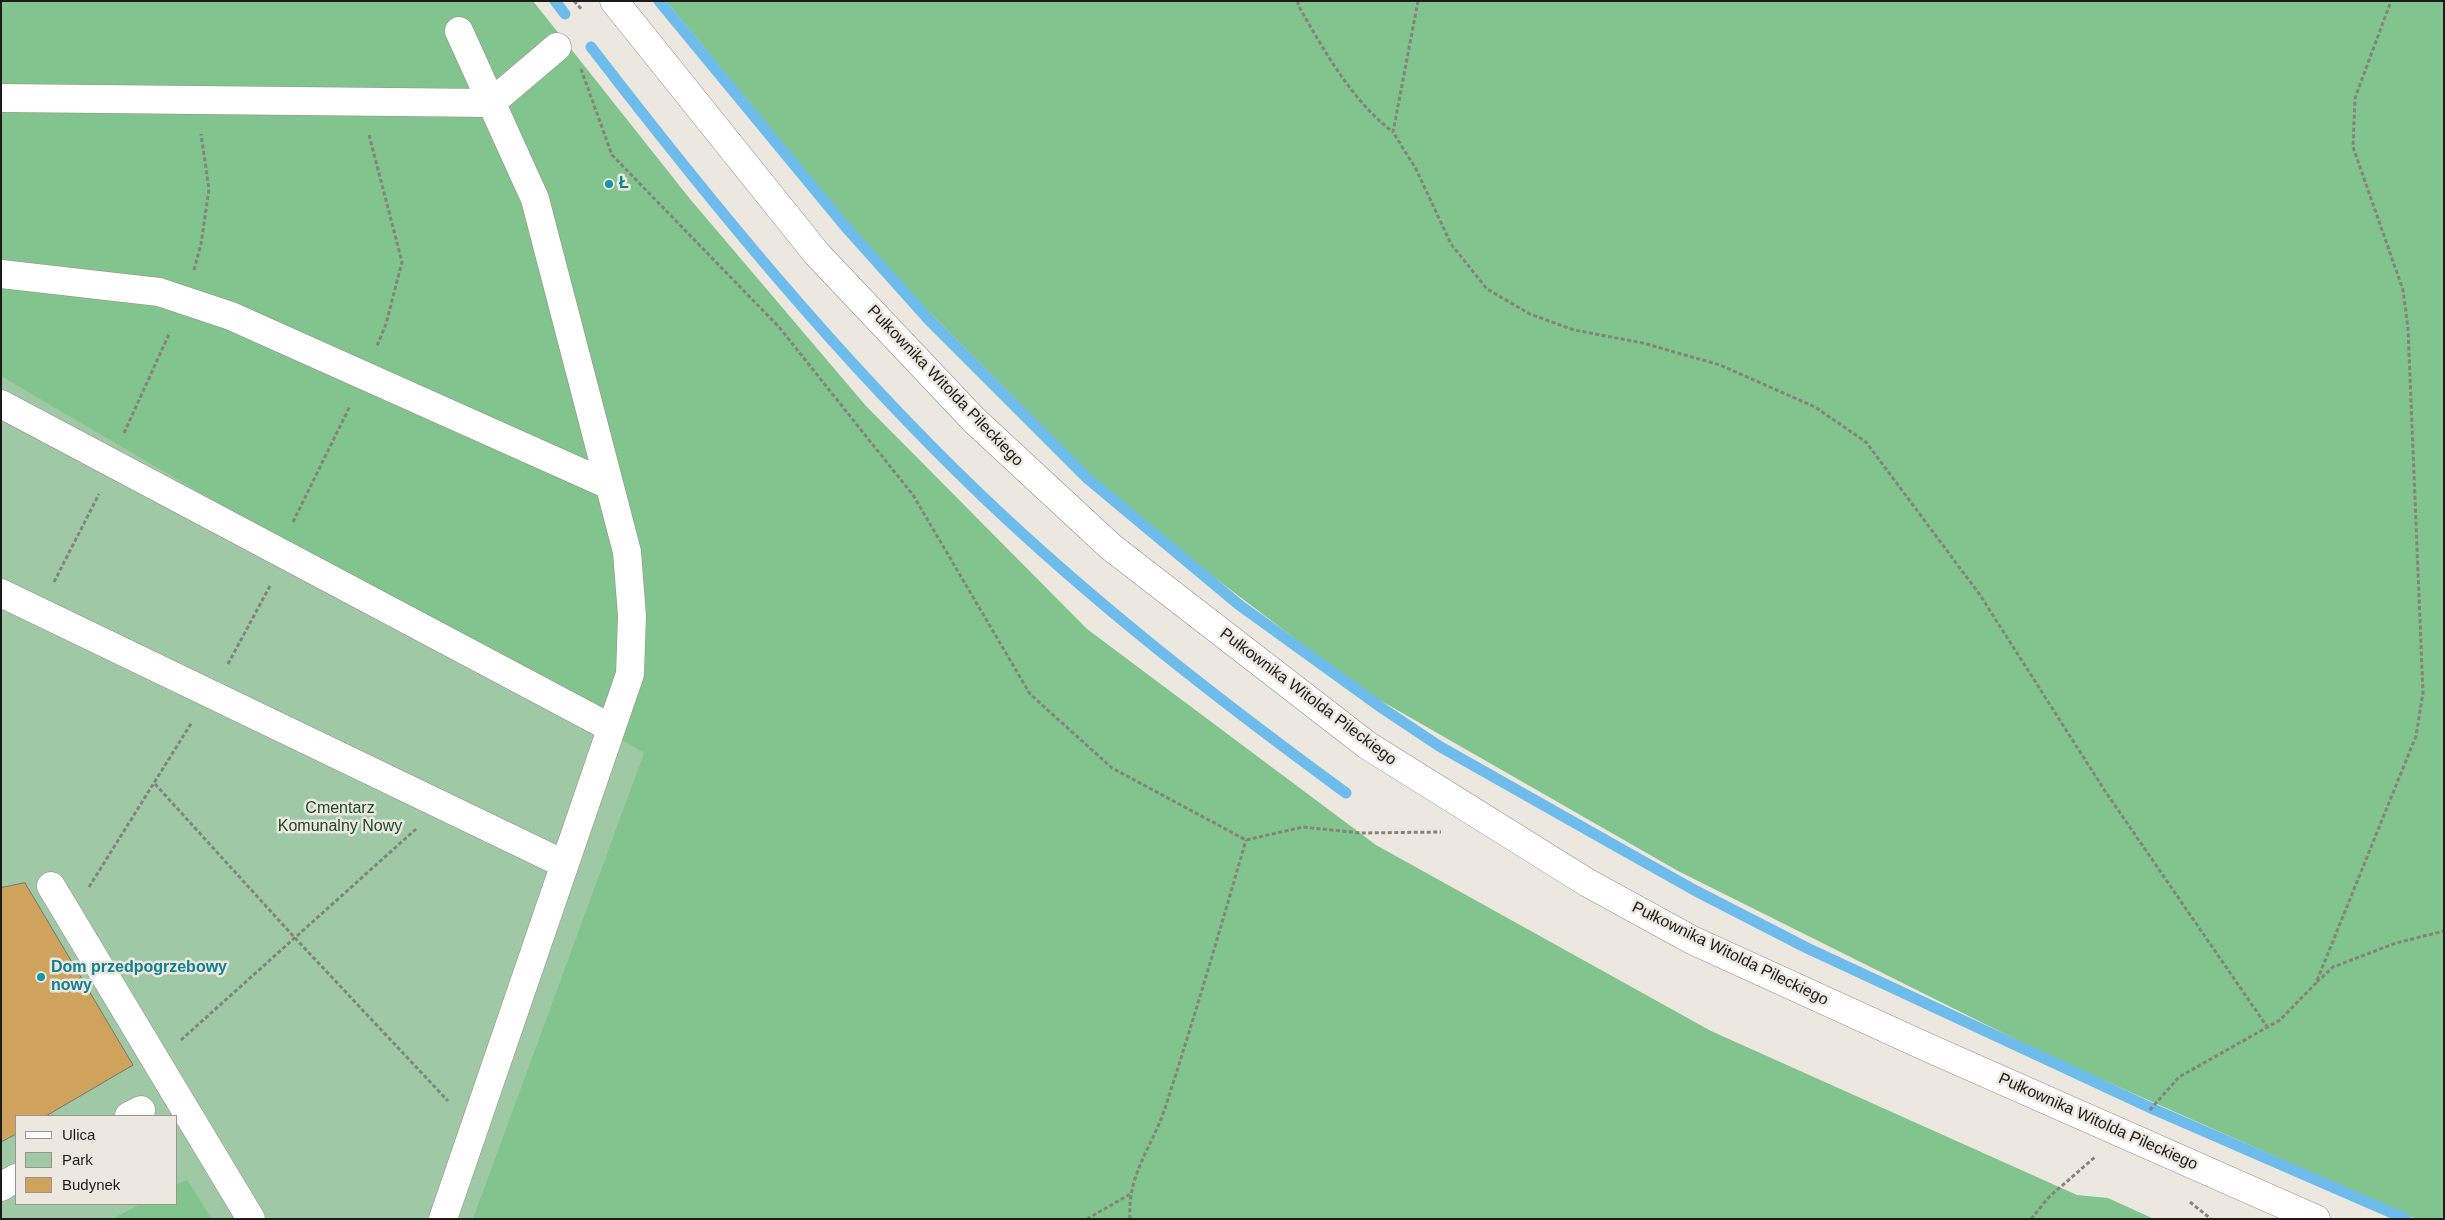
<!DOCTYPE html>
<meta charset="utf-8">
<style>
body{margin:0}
#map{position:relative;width:2445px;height:1220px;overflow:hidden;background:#ece7df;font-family:Helvetica,sans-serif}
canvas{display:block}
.frame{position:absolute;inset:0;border:2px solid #1d1b19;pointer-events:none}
.legend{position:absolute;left:15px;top:1115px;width:162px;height:90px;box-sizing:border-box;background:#ece7df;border:1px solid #999590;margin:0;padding:6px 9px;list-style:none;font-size:15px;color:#1d1b19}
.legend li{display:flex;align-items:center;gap:10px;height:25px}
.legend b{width:25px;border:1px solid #999590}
</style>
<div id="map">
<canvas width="2445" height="1220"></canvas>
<div class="frame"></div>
<ul class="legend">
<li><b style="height:6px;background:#fff"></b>Ulica</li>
<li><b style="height:14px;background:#9ec9a4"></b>Park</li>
<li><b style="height:14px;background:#d0a35c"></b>Budynek</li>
</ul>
</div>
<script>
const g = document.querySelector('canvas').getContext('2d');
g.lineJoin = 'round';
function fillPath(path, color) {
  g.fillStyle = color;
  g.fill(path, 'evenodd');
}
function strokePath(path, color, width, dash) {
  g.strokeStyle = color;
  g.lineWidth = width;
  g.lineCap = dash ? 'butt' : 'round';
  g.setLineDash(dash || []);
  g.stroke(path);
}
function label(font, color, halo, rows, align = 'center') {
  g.font = font + ' Helvetica,sans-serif';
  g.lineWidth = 5;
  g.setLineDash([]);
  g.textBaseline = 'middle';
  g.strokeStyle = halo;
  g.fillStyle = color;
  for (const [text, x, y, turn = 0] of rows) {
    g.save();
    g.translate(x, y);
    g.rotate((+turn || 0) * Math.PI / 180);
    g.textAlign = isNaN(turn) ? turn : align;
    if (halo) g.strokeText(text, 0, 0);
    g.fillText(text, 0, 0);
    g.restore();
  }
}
fillPath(new Path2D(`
 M1,1H504L914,1219H1ZM16,1116H176V1204H16Z`), '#9ec9a4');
fillPath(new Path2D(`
 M1,1H533L690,199L866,406L1087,629L1376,845L1711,1031L2077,1195L2108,1198L2154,1219H473L644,753L1,376Z
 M666,1H2444V1219H2416L2049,1056L1678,871L1364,691L1128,512L888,271Z
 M187,1180L212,1219H112L141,1204H176V1185Z`), '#81c48d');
strokePath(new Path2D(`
 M555,1L565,14
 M659,1L844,225L929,320L1087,478L1238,604L1382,708L1439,746L1607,841L1696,891L1807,948L2153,1109L2406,1219
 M591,47C712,204 838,358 981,495C1095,604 1219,700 1346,793`), '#6ebcec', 11);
const building = new Path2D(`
 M25,883L133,1065L46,1116H16V1134L1,1142V888Z`);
fillPath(building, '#d0a35c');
strokePath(building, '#7a756f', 1);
const street = new Path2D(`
 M1,98L491,103L557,47
 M1,274L159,292L231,316L609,485
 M1,404L611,728
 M1,593L564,864
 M51,886L251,1219
 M129,1116L141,1110
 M1,1187L16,1178
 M443,1219L630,674L632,616L627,552L535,199L459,31`);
const secondary = new Path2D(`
 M614,1L817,254L974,420L1111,547L1367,745L1588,883L1692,940L1931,1049L2316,1219`);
strokePath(street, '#938e87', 29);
strokePath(secondary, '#938e87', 29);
strokePath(new Path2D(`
 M574,1L582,10
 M1298,1V5C1324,50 1351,100 1393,132
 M1418,1L1393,132L1416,169L1451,244L1487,289L1530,314L1574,330L1643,343L1720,365L1815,407L1866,442L1980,595L2105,791L2268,1028
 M581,69L612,155L779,327L913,495L1030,694L1112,768L1246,840L1303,827L1361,833L1441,832
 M369,135L402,262L386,324L377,346
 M194,270L201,244L209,189L201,134
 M124,433L170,332
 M293,522L350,406
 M54,582L99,494
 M228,664L271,584
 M155,784L295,938L448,1101
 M89,887L192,722
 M2317,982L2333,967L2396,943L2444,931
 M181,1040L416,829
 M2150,1110L2179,1077L2280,1020L2316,983L2416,736L2423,693L2408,328L2403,290L2353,147L2355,98L2391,1
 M2190,1202L2211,1219
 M1087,1219L1132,1193
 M1130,1219C1127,1174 1152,1148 1165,1108C1194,1019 1220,930 1246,840
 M2031,1219L2049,1197L2095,1157`), '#86837d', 3, [4, 2.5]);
strokePath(street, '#fff', 28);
strokePath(secondary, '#fff', 28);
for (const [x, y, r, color] of [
 [609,184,5,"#0f9aa8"],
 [41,977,5,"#0f9aa8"]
]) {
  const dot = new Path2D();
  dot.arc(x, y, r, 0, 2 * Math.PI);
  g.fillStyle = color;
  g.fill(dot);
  strokePath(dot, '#ece7df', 2);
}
label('bold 16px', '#0d838f', '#ece7df', [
 ["Ł",619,184],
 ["Dom przedpogrzebowy",51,968],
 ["nowy",51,986]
], 'left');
label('16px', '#1d1b19', '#ece7df', [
 ["Pułkownika Witolda Pileckiego",945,386,46],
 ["Pułkownika Witolda Pileckiego",1308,697,37],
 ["Pułkownika Witolda Pileckiego",1730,954,26],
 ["Pułkownika Witolda Pileckiego",2098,1122,24]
]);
label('16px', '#1b4b26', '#ece7df', [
 ["Cmentarz",340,809],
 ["Komunalny Nowy",340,827]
]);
</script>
